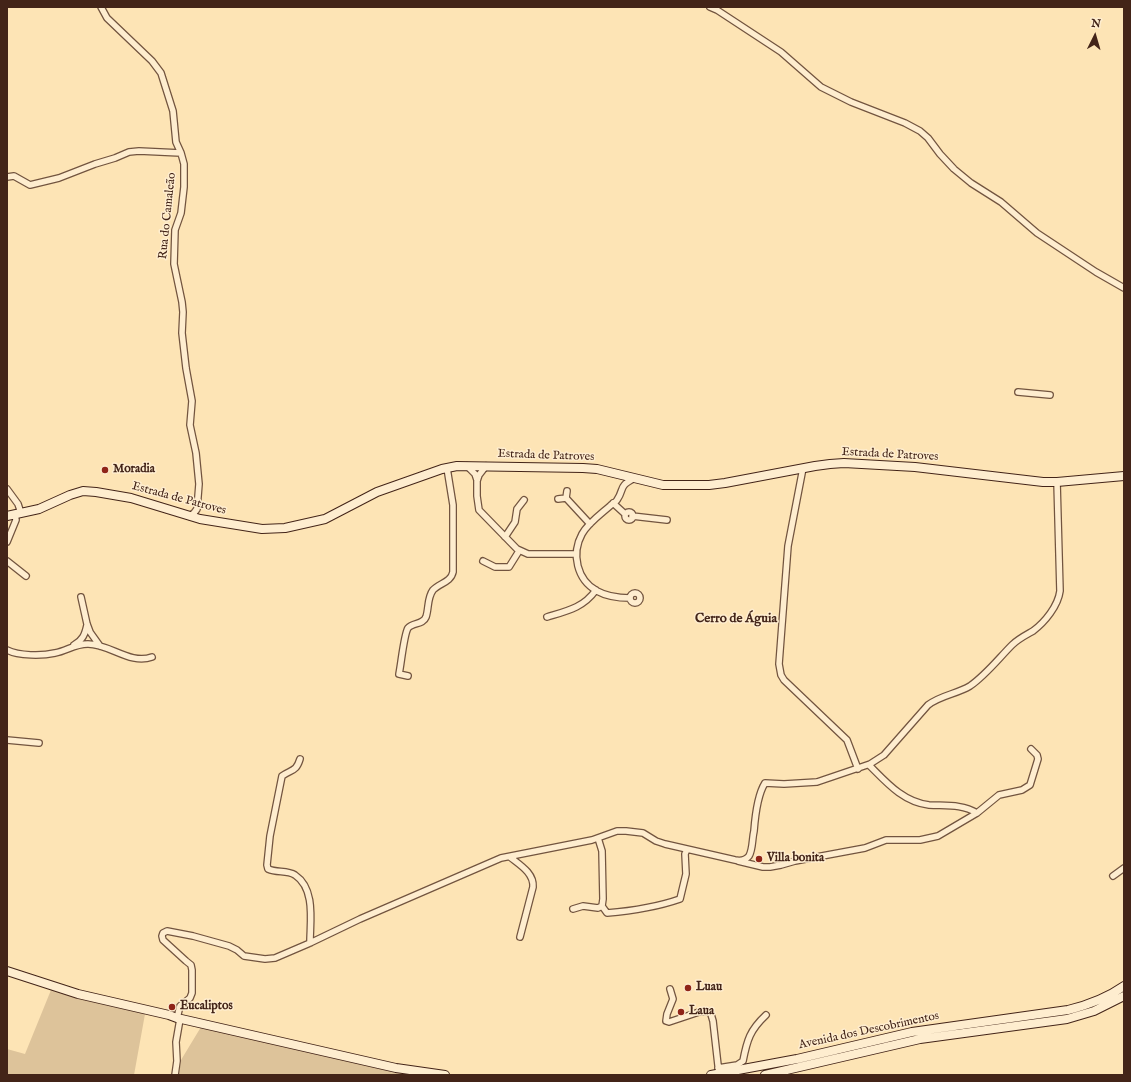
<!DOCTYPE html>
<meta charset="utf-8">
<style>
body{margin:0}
#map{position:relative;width:1131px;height:1082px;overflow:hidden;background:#fde4b5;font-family:"IM FELL English",serif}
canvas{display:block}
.frame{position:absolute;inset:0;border:8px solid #432418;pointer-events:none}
.north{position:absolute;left:1075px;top:16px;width:40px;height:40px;-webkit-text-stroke:3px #feedcf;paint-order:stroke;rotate:5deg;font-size:11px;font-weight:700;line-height:16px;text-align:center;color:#432418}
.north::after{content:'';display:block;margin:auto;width:14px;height:18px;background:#432418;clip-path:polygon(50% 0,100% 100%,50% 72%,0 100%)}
</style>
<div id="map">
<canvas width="1131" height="1082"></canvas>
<div class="frame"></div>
<div class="north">N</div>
</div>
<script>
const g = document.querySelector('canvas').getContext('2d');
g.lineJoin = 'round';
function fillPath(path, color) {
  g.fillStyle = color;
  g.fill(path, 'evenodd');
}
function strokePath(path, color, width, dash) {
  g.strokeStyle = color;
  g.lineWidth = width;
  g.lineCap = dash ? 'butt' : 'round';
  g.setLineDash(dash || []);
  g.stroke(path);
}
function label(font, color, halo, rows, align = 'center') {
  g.font = font + ' "IM FELL English",serif';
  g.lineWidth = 3;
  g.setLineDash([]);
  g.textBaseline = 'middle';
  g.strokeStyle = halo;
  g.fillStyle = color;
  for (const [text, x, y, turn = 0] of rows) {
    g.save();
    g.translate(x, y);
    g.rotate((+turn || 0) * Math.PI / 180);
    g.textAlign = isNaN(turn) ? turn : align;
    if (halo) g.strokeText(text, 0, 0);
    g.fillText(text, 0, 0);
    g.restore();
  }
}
fillPath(new Path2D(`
 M51,990L79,999L145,1014L134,1075H7V1049L25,1054Z
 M201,1027L431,1075H179L181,1060Z`), '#ddc39a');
const street = new Path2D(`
 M101,7L107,18L152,61L161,73L173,111L176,142L181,153
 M710,7L717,10L781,52L821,87L851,102L905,123L920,131L928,138L940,154L954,169L971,183L1001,202L1037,233L1096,272L1124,288
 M7,177L14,176L30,185L59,178L95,164L115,158L129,152L139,151L181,153L184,164V187L181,213L175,230L174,264L182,302L183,312L182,333L186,368L192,401L190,425L196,453L199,484L197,509L194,513L189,516
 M1018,392L1050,395
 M467,466L475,474L477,480
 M486,466L479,475L477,481V496L479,510L517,549L528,554H576
 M803,468L788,546L779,664L781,675L784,680L847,740L858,769
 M7,489L18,504L21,513
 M567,491L566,498L590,524
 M558,499L566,498
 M613,503L625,514
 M625 516a4 4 0 1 1 8 0a4 4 0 1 1-8 0Z
 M632,516L667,520
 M505,537L515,522L517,509L524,500
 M7,542L16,520L15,514
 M7,561L26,576
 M483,561L495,567H509L519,551
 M630 598a5 5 0 1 1 10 0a5 5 0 1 1-10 0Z
 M81,597L87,624L90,632L100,646
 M630,598C619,598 606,596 597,591C577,580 571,554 582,534C588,523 601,514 610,506C612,504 616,502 617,500C625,488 618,487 633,479
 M547,617C567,611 583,608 596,590
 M74,645C83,640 85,634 87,625
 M7,650C19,656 42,656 55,653C67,651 74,644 88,644C110,644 130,665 152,657
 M408,676L399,674C401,665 404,634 408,628C413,622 423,625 426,617C429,608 427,598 433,590C440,583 451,582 453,572V505L447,468
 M7,740L39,743
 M300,759C296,772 292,769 282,776L270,836L267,865L268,869C277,873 287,870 295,875C316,889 310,922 310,943
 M869,765C886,782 903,802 929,805C946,806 962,804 977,813
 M598,838L602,851L603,899L602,906L607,913C631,911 657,907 680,899L686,874L685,854L687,849
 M510,857C520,865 534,873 533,887L520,937
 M738,861L763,867H770L781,865L795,861L865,848L886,840H920L938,836L977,813L999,795L1022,790L1030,785L1038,759L1037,755L1031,749
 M1113,876L1124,868
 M573,909L583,906L598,908L602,906
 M670,989L673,999L667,1014L666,1021L669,1022L699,1012L710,1011L713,1021L719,1074
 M177,1018L180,1006L190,998L192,993V970L191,965L186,961L163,940L162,936L163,933L167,931L193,936L229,946L237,950L244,956L265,959L275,958L310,943L360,919L501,858L592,840L617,831H626L643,833L656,841L665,844L735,860C740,861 745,861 749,856C753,849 752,839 754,831C755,818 758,794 765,783L784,784L817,782L870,764L884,755L928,705C941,695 957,694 970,686C986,675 999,658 1012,645C1018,639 1026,635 1033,631C1045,622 1058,606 1060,591L1057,482
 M718,1068L737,1065L743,1061C747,1040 750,1030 766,1015
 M175,1075L177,1061L176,1042L180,1019`);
const secondary = new Path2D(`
 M7,516L39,509L70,495L83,491L96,492L131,498L200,519L262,529L285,528L325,519L377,492L442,469L457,466L583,468L597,469L663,485H709L725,483L815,466L830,464L844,463L915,467L1043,482H1057L1124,476
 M7,971L78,994L169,1015L177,1018L396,1068L445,1075
 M711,1075L797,1059L912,1032L1068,1010C1088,1005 1107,998 1124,986
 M765,1075L920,1039L1067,1019L1094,1011L1124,996`);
strokePath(street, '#72543f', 8);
strokePath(secondary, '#432418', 10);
strokePath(street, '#feedcf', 5.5);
strokePath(secondary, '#feedcf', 8);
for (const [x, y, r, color] of [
 [105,470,4,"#8f2418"],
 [759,859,4,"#8f2418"],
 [688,988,4,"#8f2418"],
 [172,1007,4,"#8f2418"],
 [681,1012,4,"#8f2418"]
]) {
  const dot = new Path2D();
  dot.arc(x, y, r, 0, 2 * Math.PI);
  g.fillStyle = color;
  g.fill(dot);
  strokePath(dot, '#feedcf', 1.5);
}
label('12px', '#432418', '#feedcf', [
 ["Rua do Camaleão",168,216,-84],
 ["Estrada de Patroves",890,455,3],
 ["Estrada de Patroves",546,456,2],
 ["Estrada de Patroves",179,499,15],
 ["Avenida dos Descobrimentos",869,1031,-12]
]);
label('bold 12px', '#432418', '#feedcf', [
 ["Moradia",113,470],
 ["Villa bonita",767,859],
 ["Luau",696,988],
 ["Eucaliptos",180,1007],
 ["Laua",689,1012]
], 'left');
label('bold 13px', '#432418', '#feedcf', [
 ["Cerro de Águia",736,619]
]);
</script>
